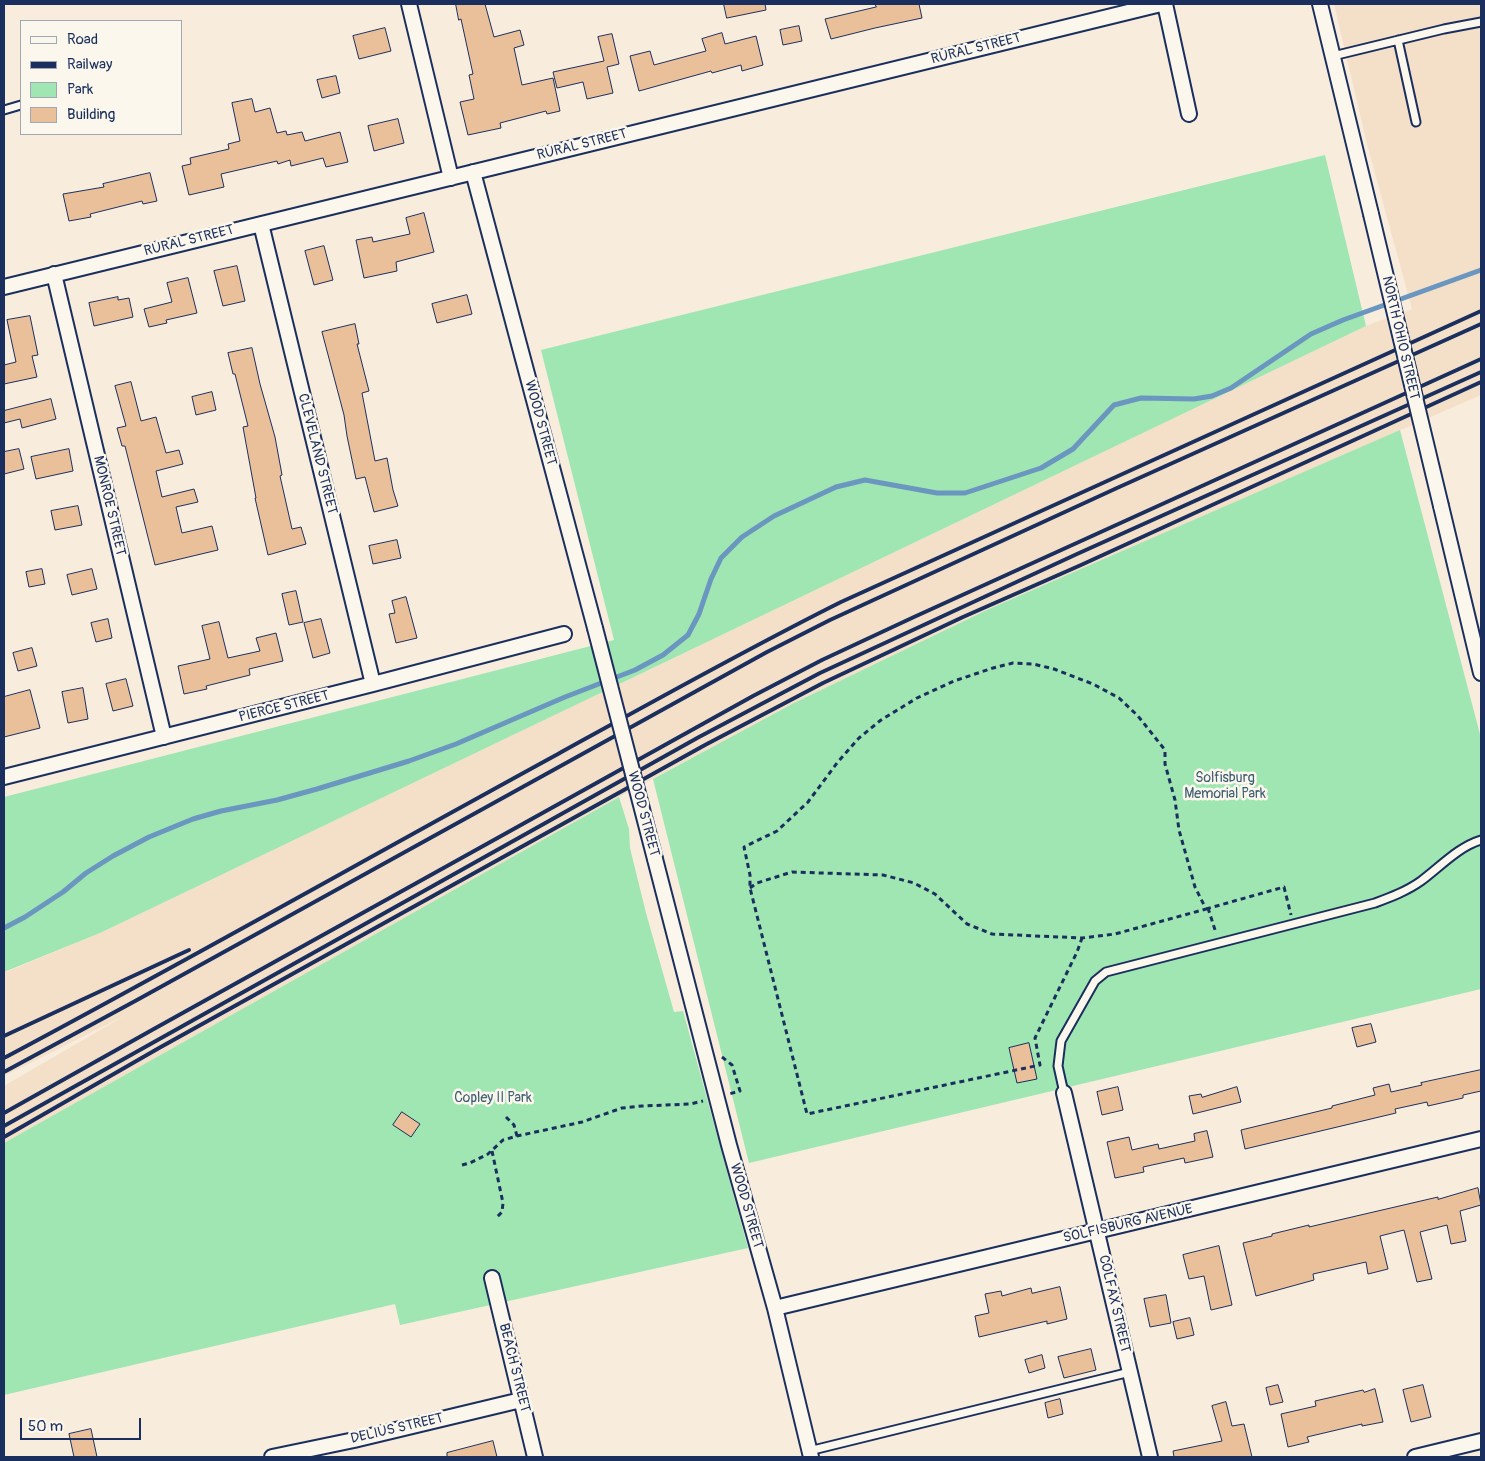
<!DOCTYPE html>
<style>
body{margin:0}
#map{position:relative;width:1485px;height:1461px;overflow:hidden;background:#f8ecdc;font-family:Pangolin,sans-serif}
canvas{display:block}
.frame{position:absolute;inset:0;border:5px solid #1b2f5e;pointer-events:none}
.legend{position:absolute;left:20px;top:20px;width:162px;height:115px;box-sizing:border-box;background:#fbf7ec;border:1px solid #a1a7b3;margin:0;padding:6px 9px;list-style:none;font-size:15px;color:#1b2f5e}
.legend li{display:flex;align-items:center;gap:10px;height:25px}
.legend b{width:25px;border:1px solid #a1a7b3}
.scale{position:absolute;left:20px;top:1418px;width:121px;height:22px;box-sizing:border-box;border:2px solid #1b2f5e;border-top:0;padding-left:6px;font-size:15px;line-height:18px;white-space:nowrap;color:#1b2f5e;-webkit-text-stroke:4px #fbf7ec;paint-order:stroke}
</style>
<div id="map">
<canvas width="1485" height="1461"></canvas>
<div class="frame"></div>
<ul class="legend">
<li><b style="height:6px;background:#fbf7ec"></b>Road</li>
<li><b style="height:6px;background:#1b2f5e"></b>Railway</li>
<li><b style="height:14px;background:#9fe6b3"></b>Park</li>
<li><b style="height:14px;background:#eac09a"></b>Building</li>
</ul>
<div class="scale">50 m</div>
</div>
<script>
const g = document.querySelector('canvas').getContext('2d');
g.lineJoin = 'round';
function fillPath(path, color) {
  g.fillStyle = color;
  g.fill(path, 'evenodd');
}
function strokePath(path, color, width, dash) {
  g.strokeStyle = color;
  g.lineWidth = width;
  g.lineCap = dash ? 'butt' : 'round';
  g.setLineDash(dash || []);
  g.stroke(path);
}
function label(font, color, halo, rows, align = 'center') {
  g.font = font + ' Pangolin,sans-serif';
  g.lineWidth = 5;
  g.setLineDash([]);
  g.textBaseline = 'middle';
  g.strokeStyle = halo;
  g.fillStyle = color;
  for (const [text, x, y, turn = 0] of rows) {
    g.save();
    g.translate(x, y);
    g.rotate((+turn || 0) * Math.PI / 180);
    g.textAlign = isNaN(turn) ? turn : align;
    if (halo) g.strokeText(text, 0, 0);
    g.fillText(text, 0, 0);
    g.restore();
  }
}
fillPath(new Path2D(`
 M1334,4H1481V395L989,609L794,703L619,797L4,1143V1086L126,1015L4,1076V973L100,933L1366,326L1412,309L1367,144Z`), '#f4dfc8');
fillPath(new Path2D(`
 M1325,155L1366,326L100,933L4,972V797L614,640L541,350Z
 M1400,430L1481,738V989L749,1163L653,779L794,703L989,609Z
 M619,797L629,829L630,848L646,913L674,1012L683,1011L748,1248L400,1325L395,1304L4,1395V1143Z`), '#9fe6b3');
strokePath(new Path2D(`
 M4,928L25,917L63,892L86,873L113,856L149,837L193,819L221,811L277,800L317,789L409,761L456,744L565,697L635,670L663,655L688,635L699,614L711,579L721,558L742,537L774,516L836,487L865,480L937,493H965L1041,468L1073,449L1114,405L1141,398L1194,399L1212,396L1231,388L1311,334L1343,320L1481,270`), '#6a96bf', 5);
const building = new Path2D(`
 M456,4H485L494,37L520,30L524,45L514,48L522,85L553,78L560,111L547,114L546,111L500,123L501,128L468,135L460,102L474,99L469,75L473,74L461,19L459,20Z
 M724,4H765L766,10L727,18Z
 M875,4H919L922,18L875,28L831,39L825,19L876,7Z
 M799,26L802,41L783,45L780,30Z
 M385,28L391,51L359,59L353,36Z
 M722,33L725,44L756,36L763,65L742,71L741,65L712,73L711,71L639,91L630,56L650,51L654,65L706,51L702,39Z
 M612,34L619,64L607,67L613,93L587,99L583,82L557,88L553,72L604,61L598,37Z
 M336,76L340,93L322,98L317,80Z
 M252,99L255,112L270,108L277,133L286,131L287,135L302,132L305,141L340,132L348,162L326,167L323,158L291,166L290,160L278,164L277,161L221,174L224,187L189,195L182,166L191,164L190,158L229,149L228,144L240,141L232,103Z
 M398,119L404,143L374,151L368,126Z
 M150,173L157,201L143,204L142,201L90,214L91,217L69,221L63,194L104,187L103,184Z
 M424,213L434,252L396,262L397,271L364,278L356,240L372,237L373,242L410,234L406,218Z
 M324,246L333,280L314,285L305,251Z
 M237,266L245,301L223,306L214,271Z
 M188,278L197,313L166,320L167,323L149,327L144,309L172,302L167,283Z
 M467,295L472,314L437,323L432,304Z
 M118,297V300L129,298L133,317L94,326L89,303Z
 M30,316L38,355L32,356L37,377L4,384V365L16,362L7,320Z
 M355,324L359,344H357L369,391L362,393L375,461L387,458L393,490L398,506L374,512L365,477L356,479L347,436L344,415L322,332Z
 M252,348L260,384L275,437L282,475L280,476L292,529L301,527L306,544L268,555L255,498H256L243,427L248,426L235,374H233L228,353Z
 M131,382L141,421L156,417L166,453L179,450L183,464L156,471L162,497L194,489L198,502L176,507L182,533L212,526L218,550L155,565L125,446H122L117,428L126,426L115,386Z
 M212,392L216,410L196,415L192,397Z
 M51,399L56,419L22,428L20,419L4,423V411Z
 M19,449L24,469L4,474V452Z
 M69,449L73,471L36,479L31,457Z
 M78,506L82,525L55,530L51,511Z
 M397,540L401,558L373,564L369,546Z
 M42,569L45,584L29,587L26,572Z
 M92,569L97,589L72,595L67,575Z
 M296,591L303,622L289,625L282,594Z
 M406,597L417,638L396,643L389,614L395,613L392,601Z
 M108,619L112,638L96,642L91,623Z
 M321,619L330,653L313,658L304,623Z
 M219,622L228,658L260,651L256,638L276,633L283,661L249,669L250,675L206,686L207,689L184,694L178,666L210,659L202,626Z
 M32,648L37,666L18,671L13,653Z
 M126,679L133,706L113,711L106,684Z
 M83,688L88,719L68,723L62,692Z
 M30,690L40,728L4,737V697Z
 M1371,1024L1376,1042L1357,1047L1352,1028Z
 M1029,1043L1037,1079L1017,1083L1009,1048Z
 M1481,1070V1091L1463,1095V1098L1428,1106L1427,1102L1395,1109L1396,1113L1245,1149L1241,1130L1332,1108V1106L1375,1095L1373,1088L1389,1084L1391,1092L1422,1085L1421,1083Z
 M1118,1087L1123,1110L1102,1115L1097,1092Z
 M1237,1087L1241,1102L1193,1114L1189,1096L1201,1094L1202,1097Z
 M402,1112L420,1124L411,1137L393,1125Z
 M1207,1131L1213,1157L1185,1163L1184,1158L1143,1167L1144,1172L1115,1178L1107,1142L1129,1137L1132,1150L1158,1144L1159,1149L1195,1141L1194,1134Z
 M1478,1188L1481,1205L1460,1211L1466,1241L1451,1244L1447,1225L1420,1232L1432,1279L1417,1282L1404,1230L1380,1236L1388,1269L1368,1274L1366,1262L1313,1274L1314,1280L1256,1296L1243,1243L1272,1236V1234L1309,1225V1227L1438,1197V1199Z
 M1219,1246L1232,1305L1211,1310L1204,1276L1189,1279L1183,1255Z
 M1060,1287L1067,1319L1047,1324V1321L979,1337L975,1316L989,1313L985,1294L1001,1291L1002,1296L1031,1288L1032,1293Z
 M1166,1295L1171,1323L1150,1327L1144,1299Z
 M1190,1318L1194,1335L1177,1339L1173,1322Z
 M1091,1349L1096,1370L1064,1378L1058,1357Z
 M1042,1355L1045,1368L1029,1373L1025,1360Z
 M1278,1385L1283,1402L1270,1405L1266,1388Z
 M1423,1385L1431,1417L1411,1422L1403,1390Z
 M1375,1389L1383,1422L1362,1426V1424L1307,1437L1309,1442L1288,1447L1281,1414L1316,1406L1315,1401L1363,1390L1364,1392Z
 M1060,1399L1063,1414L1048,1418L1045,1403Z
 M1226,1402L1232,1426L1244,1424L1252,1457H1174L1173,1451L1222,1441L1212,1406Z
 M91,1429L97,1457H74L69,1434Z
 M493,1441L497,1457H447V1453Z`);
fillPath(building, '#eac09a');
strokePath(building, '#1b2f5e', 1);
const lane = new Path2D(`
 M1398,40L1416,122
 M1333,56L1444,29L1481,22
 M4,110L21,105
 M1064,1093L1058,1066L1061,1041L1095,981L1106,972L1375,903C1391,897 1407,891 1421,881C1440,867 1458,847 1481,840
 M809,1451L1130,1372`);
const street = new Path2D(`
 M409,4L451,178
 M1165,4L1189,114
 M1320,4L1371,214
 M473,172L595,628
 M261,224L373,684
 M54,274L164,737
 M4,287L1161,4
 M1441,506L1481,673
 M4,777L373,684L564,634
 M655,859L729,1145L775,1308L811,1457
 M1064,1093L1150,1457
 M492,1278L535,1457
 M775,1308L1481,1139
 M272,1457L354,1440L521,1400
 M1415,1457L1481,1441`);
strokePath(lane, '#1b2f5e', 11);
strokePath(street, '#1b2f5e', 18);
strokePath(new Path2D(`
 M750,888L757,883L792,872L883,875L914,883L935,894L967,924L992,934L1082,938L1115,934L1206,909L1195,887L1179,830L1175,800L1165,764V750L1138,716L1119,698L1093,684L1054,669L1033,664L1013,663L993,668L954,681L917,698L881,720L859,738L837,763L808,802L777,831L744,847L750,875V888L807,1114L1040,1065L1035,1038L1077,952L1082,938
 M1208,908L1216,933
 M1206,909L1284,887L1291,915
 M722,1057L732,1065L740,1091L729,1094
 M506,1117L514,1125L517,1136
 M492,1151L503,1203L502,1212L496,1218
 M462,1165L470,1163L488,1154L503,1140L517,1136L582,1122L622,1108L642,1106L690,1104L703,1101`), '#1b2f5e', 3, [5, 4]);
strokePath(lane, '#fbf7ec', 7);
strokePath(street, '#fbf7ec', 14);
strokePath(new Path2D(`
 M4,1036L189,950
 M4,1058C190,959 373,855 558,754C652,702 745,650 841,602L1481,311
 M4,1072L137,1000L767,652L830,620L1117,488L1481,324
 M4,1113L152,1030L753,696L822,660L914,617L1481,359
 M4,1126L699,737L820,673L1077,554L1481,372
 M4,1137L159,1048L705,745L823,683L963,617L1081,565L1481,382`), '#1b2f5e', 4);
const streetBridge = new Path2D(`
 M1371,214L1441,506
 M595,628L655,859`);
strokePath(streetBridge, '#1b2f5e', 18, []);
strokePath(streetBridge, '#fbf7ec', 14);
label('14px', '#1b2f5e', '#fbf7ec', [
 ["RURAL STREET",976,49,-14],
 ["RURAL STREET",582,145,-14],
 ["RURAL STREET",189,241,-14],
 ["NORTH OHIO STREET",1400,338,77],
 ["WOOD STREET",540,423,75],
 ["CLEVELAND STREET",317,454,76],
 ["MONROE STREET",109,506,77],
 ["PIERCE STREET",284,707,-14],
 ["WOOD STREET",643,814,75],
 ["WOOD STREET",746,1206,74],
 ["SOLFISBURG AVENUE",1128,1224,-13],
 ["COLFAX STREET",1114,1304,77],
 ["BEACH STREET",514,1368,76],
 ["DELIUS STREET",397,1429,-13]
]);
label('14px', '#3c5d73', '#fbf7ec', [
 ["Solfisburg",1225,778],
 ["Memorial Park",1225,794],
 ["Copley II Park",493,1098]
]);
</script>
